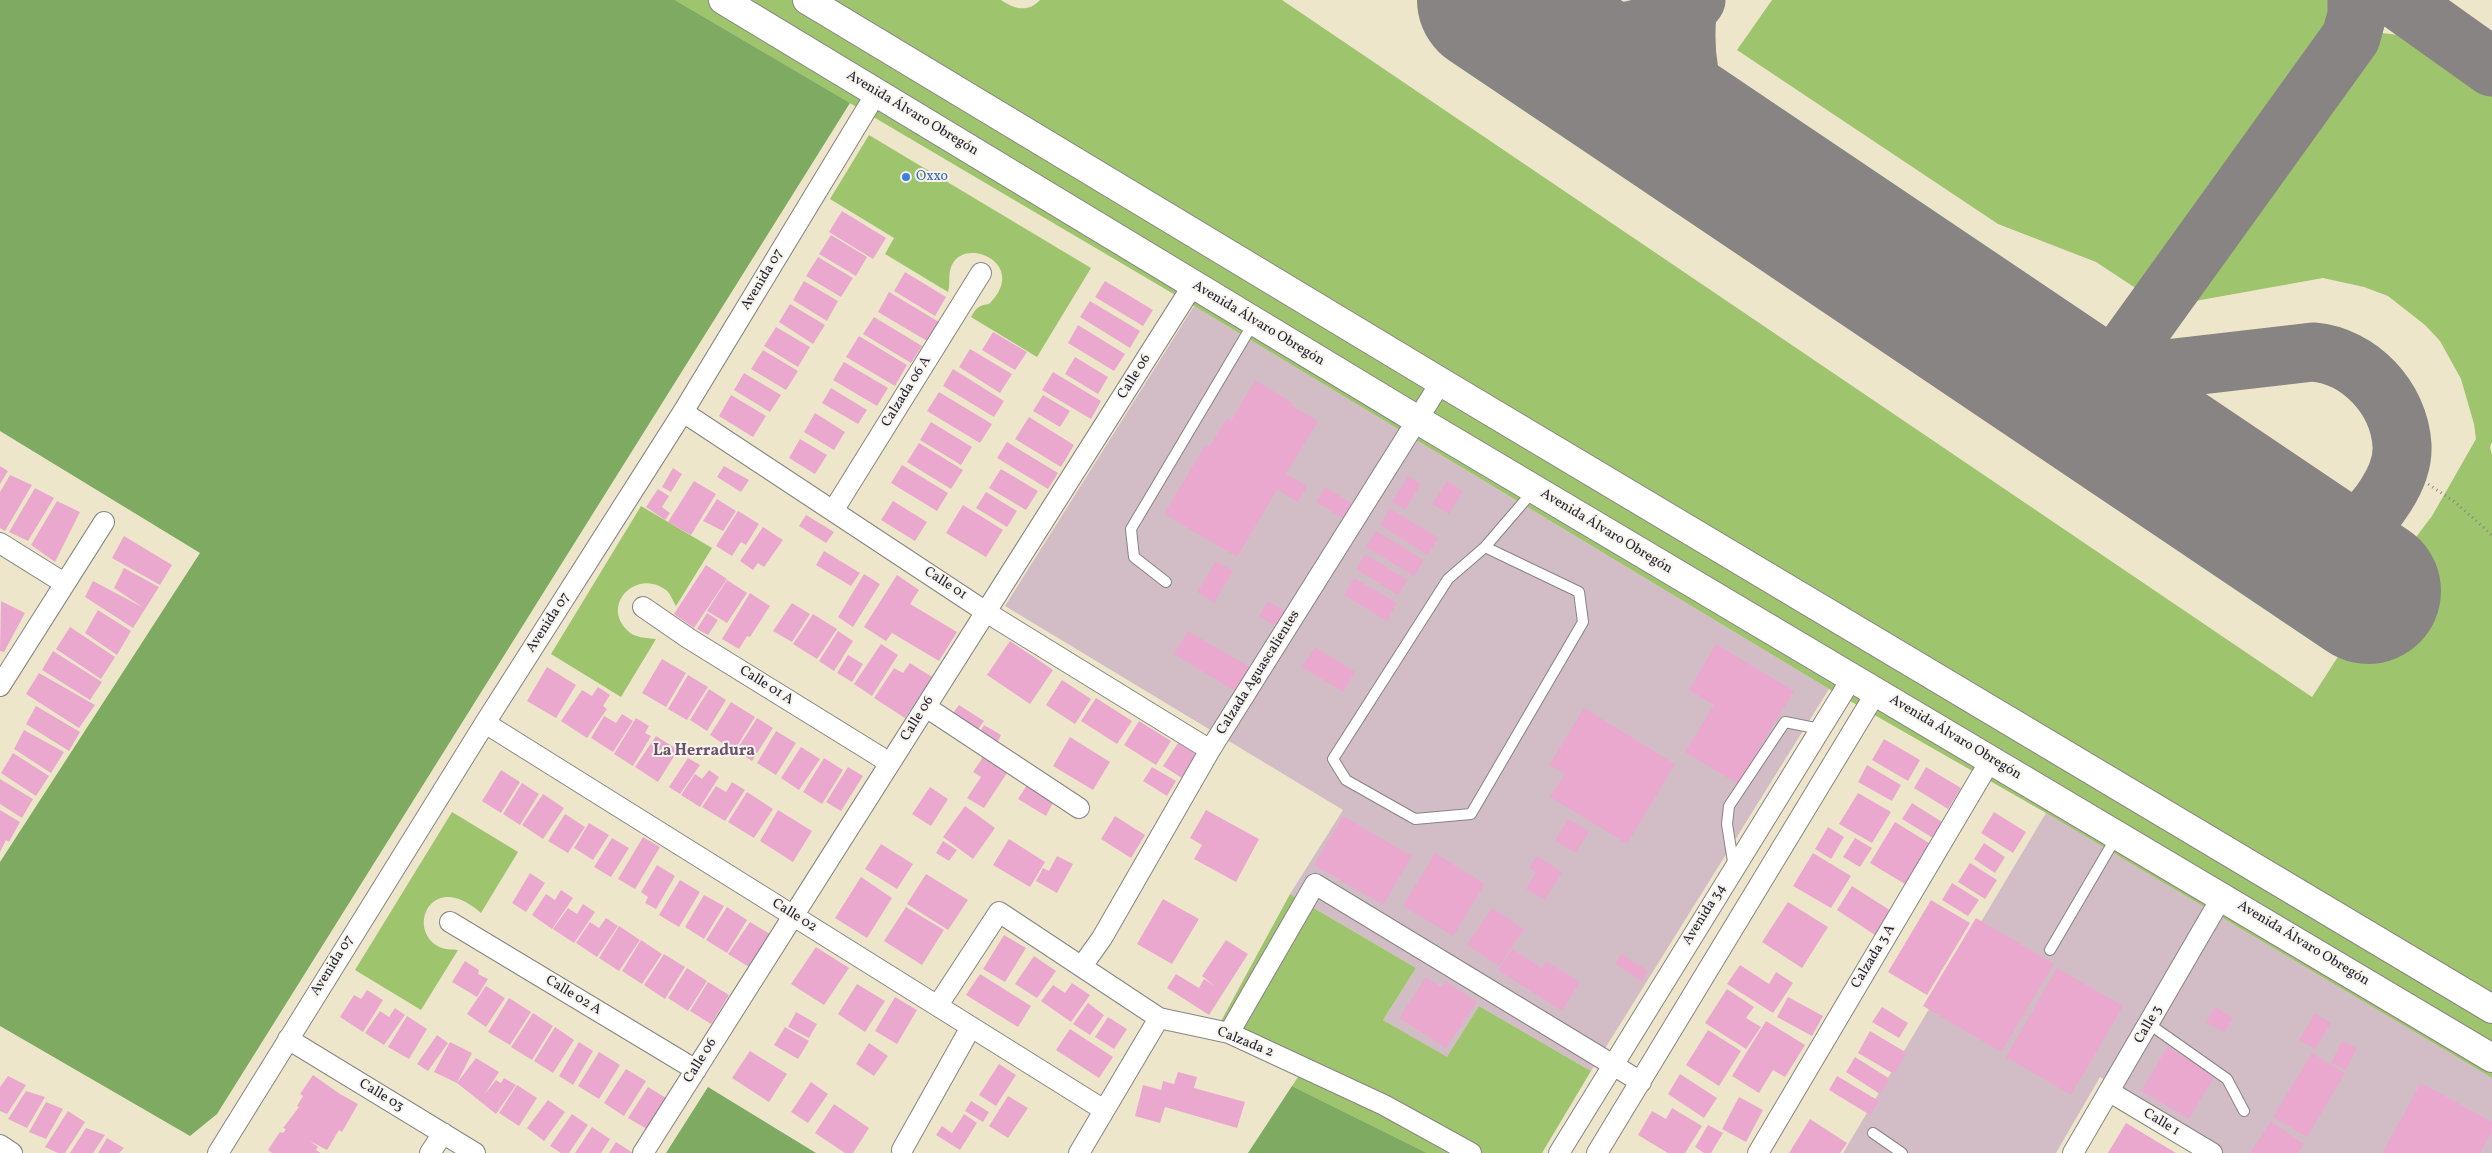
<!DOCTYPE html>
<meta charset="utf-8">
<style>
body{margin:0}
canvas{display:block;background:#eee6cb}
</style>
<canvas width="2492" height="1153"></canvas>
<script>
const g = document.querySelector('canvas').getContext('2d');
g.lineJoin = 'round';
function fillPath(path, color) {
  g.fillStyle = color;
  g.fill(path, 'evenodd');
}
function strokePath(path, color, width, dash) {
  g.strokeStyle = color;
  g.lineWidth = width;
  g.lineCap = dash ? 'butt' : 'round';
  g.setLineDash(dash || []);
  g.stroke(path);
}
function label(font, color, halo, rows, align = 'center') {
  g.font = font + ' Vollkorn,serif';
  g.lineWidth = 4;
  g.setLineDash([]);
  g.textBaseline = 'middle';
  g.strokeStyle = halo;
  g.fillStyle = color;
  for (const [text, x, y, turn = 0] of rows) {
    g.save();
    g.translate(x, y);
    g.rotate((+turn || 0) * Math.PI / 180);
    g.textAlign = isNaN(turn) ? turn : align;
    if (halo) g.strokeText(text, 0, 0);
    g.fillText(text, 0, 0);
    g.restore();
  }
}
fillPath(new Path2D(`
 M1194,306L1829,689L1591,1071L1479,1006L1447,1058L1383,1020L1416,968L1290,894L1343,810L1005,606Z
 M2046,813L2492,1078V1153H2222L2100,1077L2056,1153H1843Z`), '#d2bdc6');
fillPath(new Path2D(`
 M675,0H1001C1014,9 1028,13 1040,0H1282L2312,697L2410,545L2432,516L2476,439L2474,424L2461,379L2440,341L2425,325L2388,296L2364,287L2323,278L2184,303L2371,40L2382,33L2415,37L2492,91V442L2490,447L2492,455V1078L2046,813L1829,689L1194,306Z
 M1772,0H2329L2331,19L2137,289L2096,262L1998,224L1737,50Z
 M869,135L1091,268L1037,357L971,317C976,308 979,305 989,304C1029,265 968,237 953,263C947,273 951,282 948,292L885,254L894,238L830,199Z
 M641,506L712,548L676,606C673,601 670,593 666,590C636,568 601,605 627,630C634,638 647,638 656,639L621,697L551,654Z
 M452,812L518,852L481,913C430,867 404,933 442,948C447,950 453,949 458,950L421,1010L355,970Z
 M1290,894L1416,968L1383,1020L1447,1057L1479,1006L1591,1071L1542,1153H1427L1292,1086L1308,1062L1220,1023Z`), '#9ec46e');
fillPath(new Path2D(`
 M0,0H675L850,103L217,1114L190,1136L0,1026V862L200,553L0,431Z
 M1292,1086L1427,1153H1248Z
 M708,1087L816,1153H666Z`), '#7eaa61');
strokePath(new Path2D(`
 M2398,0L2492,67
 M1687,13C1681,81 1700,128 1749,174
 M1511,14C1564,40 1603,41 1658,23C1678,16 1684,17 1696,0
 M2021,357C2048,370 2066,377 2097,377L2313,352C2360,356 2399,398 2402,445C2403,462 2395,481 2386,495C2353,548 2309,545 2259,518
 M2072,372C2093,372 2108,364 2125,351L2351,37L2357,15V0`), '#888483', 59);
strokePath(new Path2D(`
 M1490,0L2368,591`), '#888483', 146);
fillPath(new Path2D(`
 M842,211L886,238L873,259L829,232Z
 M831,235L867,257L856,276L819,254Z
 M818,257L853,278L841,297L806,276Z
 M905,272L946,297L935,316L894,291Z
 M804,281L838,301L827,321L793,300Z
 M1105,281L1153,310L1143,326L1095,297Z
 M889,292L939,322L927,341L878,312Z
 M1090,301L1140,331L1130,348L1080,317Z
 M790,304L825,325L813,344L779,322Z
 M874,317L922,346L911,363L863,334Z
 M1078,325L1125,354L1114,371L1068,343Z
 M776,327L810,347L798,367L764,346Z
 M993,332L1027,352L1015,370L982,350Z
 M859,336L907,365L895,386L846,357Z
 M970,349L1012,374L1000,393L959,367Z
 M763,350L798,371L786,390L751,369Z
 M1075,357L1108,377L1098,394L1065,374Z
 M844,362L888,388L877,406L833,380Z
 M953,369L1004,401L994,417L943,386Z
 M1053,372L1101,401L1091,419L1042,390Z
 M744,373L781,395L770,412L734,390Z
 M1255,380L1293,403L1292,406L1318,421L1286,474L1307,486L1298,502L1277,490L1237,557L1164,514L1206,444L1210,446L1227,418L1231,421Z
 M831,388L867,410L858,424L822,403Z
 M939,392L992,424L980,443L927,411Z
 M731,395L766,416L753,437L719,416Z
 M1043,395L1070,411L1060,427L1033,411Z
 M815,413L845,432L834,450L804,432Z
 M1029,417L1074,445L1061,467L1015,439Z
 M931,422L972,447L961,465L920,440Z
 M800,439L827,455L815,474L789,458Z
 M1007,442L1058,473L1048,489L997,458Z
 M919,443L963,470L951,489L907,462Z
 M902,465L948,493L937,511L891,483Z
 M0,466L8,471L0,484Z
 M724,466L749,480L741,492L717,477Z
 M673,468L682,474L671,492L662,487Z
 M1001,469L1038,491L1026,510L989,488Z
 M10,475L32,485L5,531L0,528V492Z
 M1408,476L1421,484L1405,510L1392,502Z
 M694,481L716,494L691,535L668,522Z
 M1447,481L1463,491L1449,514L1432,504Z
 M1325,487L1353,504L1344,519L1316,502Z
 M35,488L54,498L28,541L9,532Z
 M658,489L669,496L662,507L670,513L665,520L646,507Z
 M986,492L1017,511L1007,527L976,508Z
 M717,499L736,511L723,531L703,521Z
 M57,501L80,512L55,562L31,545Z
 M893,501L927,522L915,541L881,520Z
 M963,505L1003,530L986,557L946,533Z
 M1390,508L1438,538L1428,555L1380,525Z
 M738,511L759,524L746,545L741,542L732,556L716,546Z
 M806,515L834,532L826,543L799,526Z
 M763,527L783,540L764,567L758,563L753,570L740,561Z
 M1376,531L1424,560L1414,576L1366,547Z
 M124,536L172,565L160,585L112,558Z
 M824,551L860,573L851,586L816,565Z
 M1365,554L1408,580L1398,595L1356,569Z
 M1216,561L1233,571L1214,602L1197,592Z
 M706,565L727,579L694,628L674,614Z
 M124,568L159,587L133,628L85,597L93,581L144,608L114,588Z
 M864,574L880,584L853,627L838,617Z
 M897,575L919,590L910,604L957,632L939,661L892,633L886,641L864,627Z
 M1354,578L1397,603L1387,621L1344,595Z
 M727,580L747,593L727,623L707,611Z
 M750,593L770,606L750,637L747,636L739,649L722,639Z
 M1,601L25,613L4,652L0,651Z
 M1268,601L1290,614L1281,630L1259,616Z
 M792,603L810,614L792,642L773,631Z
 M98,610L131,631L117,655L85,633Z
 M707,613L718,620L708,635L697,629Z
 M813,614L837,629L817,659L793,644Z
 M70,627L115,657L101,679L56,649Z
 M838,631L853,641L834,671L819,661Z
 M1188,631L1251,668L1236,692L1174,654Z
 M1010,641L1053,670L1030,704L987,675Z
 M881,644L898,655L872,696L854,684Z
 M1716,644L1794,691L1738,784L1685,752L1714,705L1689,690Z
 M1315,647L1355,672L1343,692L1302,667Z
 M53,651L102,682L90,700L42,670Z
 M848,655L863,664L852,682L837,673Z
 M662,659L686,673L666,707L642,693Z
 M910,663L932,677L905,718L874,698L894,668L903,673Z
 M547,667L576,685L556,718L527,701Z
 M39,673L95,705L79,728L26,694Z
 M688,675L708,687L687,720L668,709Z
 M1062,680L1091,699L1075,724L1046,705Z
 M598,687L610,695L603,706L607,709L587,738L561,721L582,690L592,696Z
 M709,689L726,700L707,731L690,720Z
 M1096,698L1132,721L1117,744L1081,721Z
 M731,702L755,717L734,751L710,735Z
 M959,705L984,721L976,732L951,716Z
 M36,706L80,732L69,751L26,724Z
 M1584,708L1675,764L1627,844L1550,797L1565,774L1549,765Z
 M622,714L633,721L613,752L591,738L604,716L616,723Z
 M636,718L649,726L645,733L651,736L633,766L614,754Z
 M757,718L773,728L752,761L736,751Z
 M1139,721L1171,741L1156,765L1124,745Z
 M984,725L1001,735L995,747L977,737Z
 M24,730L64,752L51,773L14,749Z
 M776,731L796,743L776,775L757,763Z
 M656,736L678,750L658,782L635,767Z
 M1070,737L1110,762L1093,790L1053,766Z
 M1884,739L1920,760L1908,781L1872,760Z
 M1178,743L1197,755L1182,778L1163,766Z
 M801,747L820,759L799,790L781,778Z
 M13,753L49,776L36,796L1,773Z
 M985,754L1009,770L984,808L967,798L981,777L973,772Z
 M688,758L700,765L680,794L669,787Z
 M824,758L843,770L822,804L803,792Z
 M1867,765L1901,785L1892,801L1858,782Z
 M848,767L863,776L841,811L826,802Z
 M1152,767L1176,781L1167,796L1143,781Z
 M1926,767L1961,788L1948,809L1914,788Z
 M501,770L520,782L501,813L482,801Z
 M709,770L719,777L700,807L681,795L695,774L702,779Z
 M0,779L33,799L22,818L0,804Z
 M732,782L745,790L725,821L702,807L716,786L726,792Z
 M1029,782L1056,797L1046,816L1018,799Z
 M522,783L539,794L520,825L503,814Z
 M930,787L948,799L931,826L912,814Z
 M747,792L773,809L754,838L728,822Z
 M1858,793L1891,812L1872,843L1839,824Z
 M543,794L564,808L543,839L522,825Z
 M1912,803L1942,822L1933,838L1902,819Z
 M965,806L995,828L973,859L943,837Z
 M0,810L20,822L9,842L6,840L0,852Z
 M778,810L812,831L793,862L760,841Z
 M1206,810L1259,839L1236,882L1194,859L1202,845L1190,838Z
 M1994,812L2026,832L2013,853L1981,833Z
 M565,814L585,827L568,853L548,841Z
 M1115,816L1145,835L1131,858L1101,839Z
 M1343,816L1412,856L1383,905L1314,865Z
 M1568,819L1589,831L1576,853L1555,841Z
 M1895,822L1929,843L1905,884L1870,863Z
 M589,823L609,835L593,860L574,848Z
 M1828,827L1844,837L1831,859L1815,849Z
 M643,837L660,847L635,889L618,879Z
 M612,838L629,848L611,877L594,867Z
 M1855,838L1872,848L1860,867L1843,857Z
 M1009,839L1045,862L1030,887L993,865Z
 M943,841L957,850L949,861L936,853Z
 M1984,843L2005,857L1995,873L1974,859Z
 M881,844L913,864L897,889L865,869Z
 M1435,853L1485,884L1453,936L1403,906Z
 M1813,853L1851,876L1831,908L1793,886Z
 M1057,856L1073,864L1057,893L1036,881L1043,868L1049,871Z
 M1537,856L1562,872L1545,900L1526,889L1536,872L1529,868Z
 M1970,863L1997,880L1985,899L1958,882Z
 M657,865L675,876L656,909L645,903L648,897L641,892Z
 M530,873L545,883L526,912L512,903Z
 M926,874L968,900L948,930L907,904Z
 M861,877L892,898L867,938L835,918Z
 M680,880L700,892L679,927L659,915Z
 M1952,883L1979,900L1968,916L1942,900Z
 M1852,886L1891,911L1875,935L1837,910Z
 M561,890L573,898L552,929L532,915L546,894L555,900Z
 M704,895L724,906L704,939L685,927Z
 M1163,899L1199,919L1172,964L1137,944Z
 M1931,900L1970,923L1927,995L1888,972Z
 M1788,902L1828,927L1802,968L1762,942Z
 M583,904L595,912L574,943L553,929L568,908L577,914Z
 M727,907L747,920L727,953L706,940Z
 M906,907L944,930L922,965L884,941Z
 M1492,908L1524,929L1499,966L1467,945Z
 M606,918L618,926L597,957L576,943L590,922L599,928Z
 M1976,918L2054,964L2001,1052L1923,1006Z
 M750,922L770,934L749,967L728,954Z
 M619,926L640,940L619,971L599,958Z
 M1004,935L1026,948L1005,982L983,969Z
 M641,940L662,954L642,984L622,971Z
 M1226,940L1248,954L1209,1015L1167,988L1176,974L1199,988L1204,979L1215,986L1202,976Z
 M816,947L849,968L824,1005L791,984Z
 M1512,949L1542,968L1546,961L1580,982L1562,1011L1498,970Z
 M664,954L685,967L665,999L644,985Z
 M1621,954L1648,971L1642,981L1615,964Z
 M1034,956L1056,971L1037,998L1015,984Z
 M465,961L479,970L478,974L488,979L477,997L452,982Z
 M1740,965L1769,984L1776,972L1793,983L1773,1013L1727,984Z
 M687,968L707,981L688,1011L668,998Z
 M2057,968L2123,1006L2071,1095L2006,1057Z
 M980,974L1031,1006L1018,1027L966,995Z
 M1426,977L1441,987L1445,981L1477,1002L1446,1048L1399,1018Z
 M708,982L729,995L711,1024L690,1011Z
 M1072,983L1090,995L1071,1022L1041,1001L1053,985L1065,993Z
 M857,984L885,1001L865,1032L838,1014Z
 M486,986L505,998L486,1027L467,1014Z
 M1727,989L1754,1007L1746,1018L1761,1027L1746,1049L1705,1023Z
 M367,990L383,1000L363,1032L340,1017L354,995L361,999Z
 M895,997L917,1010L897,1044L875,1031Z
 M1788,997L1823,1016L1812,1036L1777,1017Z
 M509,998L531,1012L510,1045L488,1032Z
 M1088,1003L1104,1015L1090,1035L1073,1024Z
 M1882,1007L1908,1023L1899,1038L1872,1022Z
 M2215,1007L2233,1018L2224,1033L2206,1022Z
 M395,1008L405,1015L384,1045L365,1033L380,1011L389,1017Z
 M796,1012L817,1024L809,1038L788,1027Z
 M533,1013L553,1026L532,1060L511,1047Z
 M2315,1013L2331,1023L2315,1049L2299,1040Z
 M407,1016L427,1029L409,1059L388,1047Z
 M1108,1017L1127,1029L1114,1049L1095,1037Z
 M1766,1021L1805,1045L1785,1077L1773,1070L1759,1093L1732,1076Z
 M555,1027L574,1040L553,1073L534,1061Z
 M785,1027L809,1041L798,1059L774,1045Z
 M1070,1029L1113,1057L1099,1078L1056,1050Z
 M1708,1030L1741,1051L1719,1086L1686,1065Z
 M1870,1031L1907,1053L1894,1074L1858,1053Z
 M437,1035L448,1043L428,1071L417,1064Z
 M2342,1041L2357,1048L2346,1070L2331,1063Z
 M450,1042L472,1053L457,1083L476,1058L499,1072L484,1095L496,1080L501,1083L504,1078L516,1085L496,1114L457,1083L434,1072Z
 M579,1042L593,1051L573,1085L559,1076Z
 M869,1043L888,1056L874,1076L856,1064Z
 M2167,1047L2215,1075L2189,1119L2141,1091Z
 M750,1051L787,1074L769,1102L732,1078Z
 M599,1052L620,1065L599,1099L578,1086Z
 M2312,1053L2345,1073L2307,1137L2273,1117Z
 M1855,1057L1890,1079L1880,1094L1846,1072Z
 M999,1064L1016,1075L996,1106L979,1095Z
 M626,1069L646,1081L624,1116L604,1103Z
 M1178,1072L1197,1077L1194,1088L1245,1102L1237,1128L1165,1107L1160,1123L1135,1116L1143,1085L1161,1090L1163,1081L1174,1084Z
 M1680,1074L1717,1098L1704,1118L1668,1094Z
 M313,1075L340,1094L358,1104L342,1132L339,1130L327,1150L310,1141L318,1147L316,1150L321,1153H272L268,1150L280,1132L283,1133L286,1129L283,1128L299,1107L297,1106L303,1096L300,1094Z
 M8,1076L26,1085L7,1114L0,1111V1087Z
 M1837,1076L1879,1101L1870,1115L1829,1090Z
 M811,1082L828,1094L808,1123L791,1112Z
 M2421,1083L2492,1122V1132L2480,1153H2382Z
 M517,1085L537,1098L519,1126L499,1113Z
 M648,1087L666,1098L647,1129L628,1118Z
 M26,1091L45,1097L27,1128L8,1119Z
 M1008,1096L1028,1108L1008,1138L989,1126Z
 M1739,1097L1763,1110L1746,1142L1722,1129Z
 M548,1100L565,1112L544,1141L527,1128Z
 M971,1101L989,1112L983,1122L965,1111Z
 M46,1102L63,1109L46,1139L29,1132Z
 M834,1104L869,1128L853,1153H845L815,1133Z
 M1672,1108L1702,1126L1685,1153H1668L1638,1135L1652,1111L1666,1119Z
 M68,1111L85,1122L65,1153H58L45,1147Z
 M572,1114L588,1125L569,1153H561L550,1146Z
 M964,1114L977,1123L960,1150L936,1135L942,1126L952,1133Z
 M1810,1119L1847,1143L1840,1153H1789Z
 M2271,1121L2304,1144L2298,1153H2250Z
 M2126,1123L2176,1153H2108Z
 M1708,1125L1723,1133L1711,1153H1704L1695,1147Z
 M592,1127L610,1139L601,1153H575Z
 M86,1128L105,1135L93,1153H70Z
 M107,1138L124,1148L119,1153H98Z
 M616,1142L633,1153H609Z`), '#eaa8cf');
const lane = new Path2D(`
 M1485,547L1579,592L1583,622L1471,814L1415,819L1346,780L1333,759L1448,579L1485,547L1534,490
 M1166,582L1134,557L1131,529L1254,322
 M1734,868L1727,824L1729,806L1785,722L1820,729
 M2050,950L2118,834
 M2149,1024L2227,1079L2244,1111
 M1873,1133L1902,1153`);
const street = new Path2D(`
 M683,412L986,612L1210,750
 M833,511L981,273
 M0,543L64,583
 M643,607L688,638L890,763
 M0,686L104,522
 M926,707L1079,808
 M485,723L1104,1110
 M450,922L696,1070
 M1082,966L1102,938L1210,750L1441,382
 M938,1005L999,912L1159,1018L1229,1033L1384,1105L1471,1153
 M1229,1033L1315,884L1641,1082
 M288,1039L475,1153
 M2110,1092L2212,1153
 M0,1145L12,1153
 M902,1150L971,1027
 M218,1153L485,723L683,412L877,92
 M430,1153L443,1133
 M643,1153L1193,285
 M1079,1153L1159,1018
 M1559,1153L1852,678
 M1597,1153L1877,691
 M1758,1153L1990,761
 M2073,1153L2223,895`);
const primary = new Path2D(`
 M723,0C958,140 1189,284 1423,423C1779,636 2138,844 2492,1058
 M807,0L1441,382L2492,1009`);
strokePath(lane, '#888483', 12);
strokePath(street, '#888483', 22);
strokePath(primary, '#888483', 30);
strokePath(new Path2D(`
 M2399,465L2455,502L2492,535`), '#888483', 3, [1, 4]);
strokePath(lane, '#fff', 10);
strokePath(street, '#fff', 20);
strokePath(primary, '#fff', 28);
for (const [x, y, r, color] of [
 [906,177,5,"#3f7fe0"]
]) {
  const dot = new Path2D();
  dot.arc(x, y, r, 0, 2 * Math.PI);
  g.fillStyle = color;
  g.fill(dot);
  strokePath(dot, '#f7f3e8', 2);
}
label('14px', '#22223b', '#f7f3e8', [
 ["Avenida Álvaro Obregón",912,114,31],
 ["Avenida 07",763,280,-59],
 ["Avenida Álvaro Obregón",1258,324,31],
 ["Calle 06",1135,377,-58],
 ["Calzada 06 A",907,392,-58],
 ["Avenida Álvaro Obregón",1606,532,31],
 ["Calle 01",945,584,33],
 ["Avenida 07",549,623,-57],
 ["Calzada Aguascalientes",1259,673,-58],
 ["Calle 01 A",766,686,32],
 ["Calle 06",918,719,-58],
 ["Avenida Álvaro Obregón",1955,738,31],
 ["Avenida 34",1705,915,-58],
 ["Calle 02",794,916,32],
 ["Avenida Álvaro Obregón",2303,944,31],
 ["Calzada 3 A",1874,957,-59],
 ["Avenida 07",333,966,-58],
 ["Calle 02 A",573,996,31],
 ["Calle 3",2149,1025,-60],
 ["Calzada 2",1245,1043,22],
 ["Calle 06",701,1061,-58],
 ["Calle 03",381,1096,31],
 ["Calle 1",2161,1123,31]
]);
label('14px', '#366cbe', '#f7f3e8', [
 ["Oxxo",916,177]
], 'left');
label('bold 16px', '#68516f', '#f7f3e8', [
 ["La Herradura",704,752]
]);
</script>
